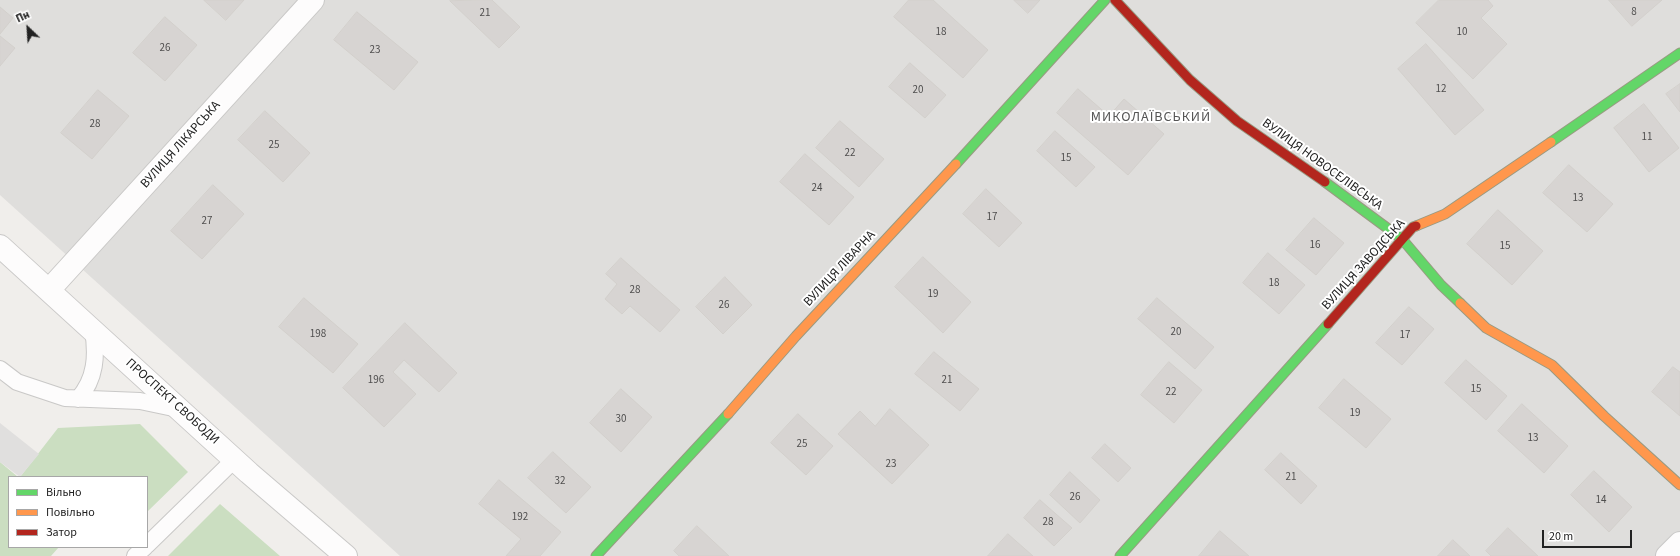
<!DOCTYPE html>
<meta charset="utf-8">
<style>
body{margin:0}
#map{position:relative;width:1680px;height:556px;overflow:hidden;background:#f0eeeb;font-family:"Source Sans 3",sans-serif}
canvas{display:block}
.legend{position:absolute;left:8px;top:476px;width:140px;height:72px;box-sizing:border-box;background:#fff;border:1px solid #a7a7a7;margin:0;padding:5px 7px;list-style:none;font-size:12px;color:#222}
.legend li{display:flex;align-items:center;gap:8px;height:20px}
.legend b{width:20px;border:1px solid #a7a7a7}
.north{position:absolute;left:8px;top:8px;width:40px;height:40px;-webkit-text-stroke:3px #fff;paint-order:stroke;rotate:335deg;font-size:11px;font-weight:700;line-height:16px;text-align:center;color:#222}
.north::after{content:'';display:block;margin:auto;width:14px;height:18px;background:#222;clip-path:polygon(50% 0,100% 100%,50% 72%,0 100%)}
.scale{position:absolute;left:1542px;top:530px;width:90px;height:18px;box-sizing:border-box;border:2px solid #222;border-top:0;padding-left:5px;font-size:12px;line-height:14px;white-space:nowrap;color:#222;-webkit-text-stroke:3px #fff;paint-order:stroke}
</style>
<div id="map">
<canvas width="1680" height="556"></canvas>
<ul class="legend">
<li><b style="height:5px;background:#63d668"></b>Вільно</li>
<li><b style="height:5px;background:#ff974d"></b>Повільно</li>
<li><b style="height:5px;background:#b3261e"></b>Затор</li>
</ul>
<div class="north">Пн</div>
<div class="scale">20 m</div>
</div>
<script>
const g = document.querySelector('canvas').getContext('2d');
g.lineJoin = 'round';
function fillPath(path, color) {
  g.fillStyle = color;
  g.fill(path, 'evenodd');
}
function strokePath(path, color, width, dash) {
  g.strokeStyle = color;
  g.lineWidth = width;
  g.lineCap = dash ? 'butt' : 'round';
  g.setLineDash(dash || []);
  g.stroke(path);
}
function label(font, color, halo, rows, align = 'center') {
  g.font = font + ' "Source Sans 3",sans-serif';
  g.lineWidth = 4;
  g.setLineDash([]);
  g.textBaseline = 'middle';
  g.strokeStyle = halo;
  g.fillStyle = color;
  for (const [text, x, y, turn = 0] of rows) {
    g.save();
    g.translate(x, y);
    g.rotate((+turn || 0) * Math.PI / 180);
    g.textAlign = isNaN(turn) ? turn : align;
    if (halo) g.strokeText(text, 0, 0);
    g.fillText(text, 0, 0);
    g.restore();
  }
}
fillPath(new Path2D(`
 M0,0H1680V556H400L0,195Z`), '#dfdedc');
fillPath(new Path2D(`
 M140,424L188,472L147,512V477H20L58,428Z
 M0,462L18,477H9V547H59L51,556H0Z
 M220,504L280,556H168Z`), '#cbdec1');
fillPath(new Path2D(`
 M0,423L39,454L20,477L0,462Z`), '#e0dfde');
const building = new Path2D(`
 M204,0H244L226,20Z
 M492,0L520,27L499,48L450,1Z
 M909,0H933L988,50L963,78L894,17Z
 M1014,0H1040L1028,13Z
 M1439,0H1488L1493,6L1481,18L1507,44L1473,79L1416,23Z
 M1609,0H1662L1632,26Z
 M0,7L13,18L0,34Z
 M357,12L418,62L394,90L334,40Z
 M165,17L197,45L165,81L133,53Z
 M0,36L15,48L0,66Z
 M1426,44L1484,110L1455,135L1398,69Z
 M910,63L946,95L925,118L889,87Z
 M1680,84V112L1666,94Z
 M1078,89L1109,116L1124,99L1164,134L1128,175L1057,113Z
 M98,90L129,116L92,159L61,133Z
 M1644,104L1679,148L1649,172L1614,128Z
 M265,111L310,153L283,182L238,140Z
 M840,121L884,159L859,187L816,148Z
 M1055,131L1095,167L1076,187L1037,151Z
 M805,154L854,197L829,225L780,182Z
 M1569,165L1613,204L1587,232L1543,193Z
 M213,185L244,214L202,259L171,231Z
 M986,189L1022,223L999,247L963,214Z
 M1498,210L1543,251L1512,285L1467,244Z
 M1314,218L1344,243L1316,275L1286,250Z
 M1268,253L1305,285L1279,314L1243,283Z
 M923,257L971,302L943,333L895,287Z
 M621,258L680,310L660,332L630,306L622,314L605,299L617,284L606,274Z
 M725,277L752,305L723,334L696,307Z
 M304,298L358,344L333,373L279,327Z
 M1157,298L1214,347L1195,369L1138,319Z
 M1409,307L1434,329L1402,365L1376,343Z
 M405,323L457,373L439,392L404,360L393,372L416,394L384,427L343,388Z
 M934,352L979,389L960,411L915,374Z
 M1466,360L1507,396L1486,420L1445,383Z
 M1169,362L1202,390L1174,423L1141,395Z
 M1673,367L1680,372V416L1652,392Z
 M1344,379L1391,419L1366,448L1319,408Z
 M621,389L652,417L621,452L590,423Z
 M1522,404L1568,446L1544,473L1498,431Z
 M890,409L929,445L892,484L838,434L860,411L875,426Z
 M798,414L833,446L806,475L771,443Z
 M1105,444L1131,468L1118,482L1092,458Z
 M553,452L591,487L566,513L528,478Z
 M1281,453L1317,486L1301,504L1265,470Z
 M1594,471L1632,507L1609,532L1571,495Z
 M1070,472L1100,500L1080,523L1050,495Z
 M499,480L561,532L540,556H506L521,539L479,504Z
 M1040,500L1072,528L1054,546L1024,518Z
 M697,526L729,556H679L674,551Z
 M1508,528L1538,556H1491L1486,551Z
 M1220,531L1249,556H1199Z
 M1008,534L1033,556H988Z
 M1453,540L1470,556H1438Z`);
fillPath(building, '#d7d4d2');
strokePath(building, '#d3d0cc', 1);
const lane = new Path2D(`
 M0,369L17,382L65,398L140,401L178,409
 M78,399C96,379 97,355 93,330
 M147,545L235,459
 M135,556L145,547`);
const street = new Path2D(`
 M0,246L249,473L346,556
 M49,290L313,0
 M1667,556L1680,543`);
const fast = new Path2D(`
 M1551,142L1680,53
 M956,164L1105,0
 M1325,182L1402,239L1441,285L1460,303
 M596,556L728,414
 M1120,556L1328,324`);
const slow = new Path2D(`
 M1416,226L1445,214L1551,142
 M1460,303L1486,328L1552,365L1604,416L1680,485
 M728,414L796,336L956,164`);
const jam = new Path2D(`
 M1115,0L1190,80L1237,121L1325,182
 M1328,324L1413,227L1416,226`);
strokePath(lane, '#c9c8c7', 18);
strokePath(street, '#c9c8c7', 24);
strokePath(fast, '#999a82', 11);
strokePath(slow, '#999a82', 11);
strokePath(jam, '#999a82', 11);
strokePath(lane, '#fdfcfc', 16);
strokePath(street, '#fdfcfc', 22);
strokePath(fast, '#63d668', 9);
strokePath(slow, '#ff974d', 9);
strokePath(jam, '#b3261e', 9);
label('11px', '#4f4e4e', null, [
 ["8",1634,13],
 ["21",485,14],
 ["18",941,33],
 ["10",1462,33],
 ["26",165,49],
 ["23",375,51],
 ["12",1441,90],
 ["20",918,91],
 ["28",95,125],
 ["11",1647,138],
 ["25",274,146],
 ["22",850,154],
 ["15",1066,159],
 ["24",817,189],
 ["13",1578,199],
 ["17",992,218],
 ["27",207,222],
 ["16",1315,246],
 ["15",1505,247],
 ["18",1274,284],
 ["28",635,291],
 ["19",933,295],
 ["26",724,306],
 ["20",1176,333],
 ["198",318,335],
 ["17",1405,336],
 ["196",376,381],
 ["21",947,381],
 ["15",1476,390],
 ["22",1171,393],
 ["19",1355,414],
 ["30",621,420],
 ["13",1533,439],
 ["25",802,445],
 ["23",891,465],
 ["21",1291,478],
 ["32",560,482],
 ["26",1075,498],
 ["14",1601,501],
 ["192",520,518],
 ["28",1048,523]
]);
label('13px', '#222', '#fff', [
 ["ВУЛИЦЯ ЛІКАРСЬКА",181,145,-48],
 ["ВУЛИЦЯ НОВОСЕЛІВСЬКА",1322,165,36],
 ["ВУЛИЦЯ ЗАВОДСЬКА",1364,265,-48],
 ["ВУЛИЦЯ ЛІВАРНА",840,269,-47],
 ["ПРОСПЕКТ СВОБОДИ",172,402,42]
]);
g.letterSpacing = '1px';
label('14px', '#555', '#fff', [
 ["МИКОЛАЇВСЬКИЙ",1151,118]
]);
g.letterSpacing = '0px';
</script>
